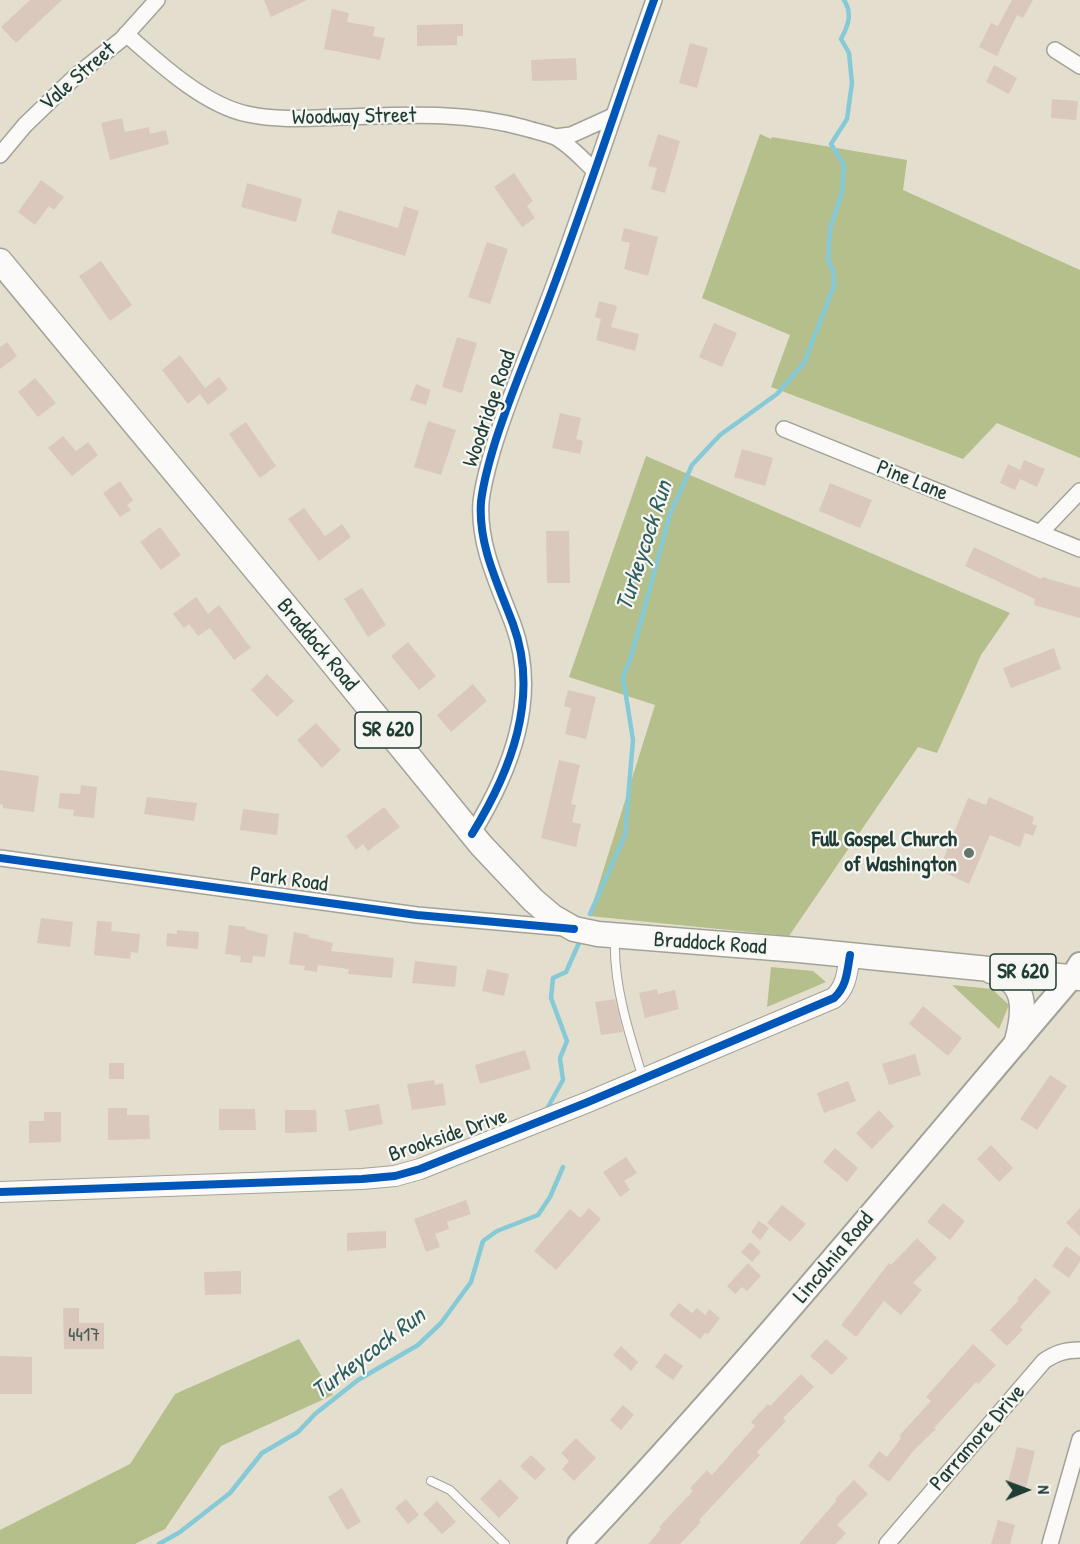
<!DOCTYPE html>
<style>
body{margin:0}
#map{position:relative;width:1080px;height:1544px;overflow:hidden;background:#e4dece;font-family:"Patrick Hand",sans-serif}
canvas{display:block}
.north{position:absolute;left:996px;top:1460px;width:60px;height:60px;-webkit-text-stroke:4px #f6f6f2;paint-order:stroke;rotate:89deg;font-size:16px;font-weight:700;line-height:24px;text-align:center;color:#1f3d34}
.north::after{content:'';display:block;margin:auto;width:21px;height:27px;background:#1f3d34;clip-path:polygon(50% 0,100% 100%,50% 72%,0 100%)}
</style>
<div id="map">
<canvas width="1080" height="1544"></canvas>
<div class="north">N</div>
</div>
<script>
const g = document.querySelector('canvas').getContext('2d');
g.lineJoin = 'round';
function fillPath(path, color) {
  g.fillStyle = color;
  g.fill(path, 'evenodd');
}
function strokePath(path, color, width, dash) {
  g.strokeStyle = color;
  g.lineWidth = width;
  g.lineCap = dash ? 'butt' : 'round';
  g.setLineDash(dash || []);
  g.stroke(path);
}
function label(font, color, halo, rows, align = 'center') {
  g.font = font + ' "Patrick Hand",sans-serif';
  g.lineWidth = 4.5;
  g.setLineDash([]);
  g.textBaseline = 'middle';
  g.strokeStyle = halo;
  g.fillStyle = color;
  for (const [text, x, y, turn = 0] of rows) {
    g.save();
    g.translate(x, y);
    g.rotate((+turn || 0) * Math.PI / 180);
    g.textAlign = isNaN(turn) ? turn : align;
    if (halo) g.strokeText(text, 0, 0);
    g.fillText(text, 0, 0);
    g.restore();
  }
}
fillPath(new Path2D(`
 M760,134L771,139L772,137L907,160L903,190L1080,270V458L997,423L963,459L771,387L790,335L702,298Z
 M646,456L1010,613L981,655L937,753L918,747L789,936L589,916L655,705L569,677Z
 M771,967L813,971L826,982L767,1007Z
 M952,985L992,989L1009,1005L999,1029Z
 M299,1339L333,1395L221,1446L165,1529L135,1544H0V1530L130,1464L175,1394Z`), '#b4bf8c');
strokePath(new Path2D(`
 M590,914L625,835L633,740L623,677L632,654L670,514L692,465L720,435L777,394L804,363L834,286L833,270L828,260L830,229L842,192L844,165L831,144L847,119L852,83L849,53L841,39C848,26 853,14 844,0
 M548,1107L563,1080L560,1058L567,1041L551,998L553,978L566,972L579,943
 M159,1544L180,1532L230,1493L262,1453L298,1432L315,1414L358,1380L418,1345L441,1323L471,1282L483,1241L497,1231L538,1215L550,1197L563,1167`), '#85cad6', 4.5);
fillPath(new Path2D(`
 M30,0H62L16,43L1,27Z
 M264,0H307L271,17Z
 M1012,0H1033L1023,18L1017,15L997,56L979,47L991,23L998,26Z
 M332,9L349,13L347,22L375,27L373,36L385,38L380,60L324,49Z
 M463,24V36H457V45L417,46V25Z
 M690,43L708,48L697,88L679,83Z
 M576,58L577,80L532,81L531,60Z
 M994,65L1017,78L1009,94L986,82Z
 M1052,99L1078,101L1076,120L1051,118Z
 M122,118L125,132L149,127L150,134L166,130L169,144L110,160L101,123Z
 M658,134L680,141L665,193L651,189L657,168L648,166Z
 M514,173L533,201L527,206L535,218L522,227L494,187Z
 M41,180L64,197L54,210L49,206L35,225L18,212Z
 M247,183L302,199L296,222L241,207Z
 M404,206L419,211L405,256L331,233L338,210L398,228Z
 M624,228L658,237L648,276L624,269L630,243L621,241Z
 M487,242L508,249L490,304L468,297Z
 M101,261L132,305L110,321L79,276Z
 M599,301L617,306L611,327L639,334L635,351L596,340L601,319L595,317Z
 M714,323L737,333L722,367L699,357Z
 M457,337L477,343L462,393L442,387Z
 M7,342L17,356L0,369V347Z
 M180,355L205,388L219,377L228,389L208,405L200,394L188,404L162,370Z
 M35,378L56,403L38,417L18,392Z
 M416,384L431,390L426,405L410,400Z
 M560,413L581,418L576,439L583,441L580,454L552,448Z
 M428,421L456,430L441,475L414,467Z
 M246,422L276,466L260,478L229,434Z
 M63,436L76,451L88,442L98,455L72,476L48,448Z
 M742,449L773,458L765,486L734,477Z
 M1024,460L1045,469L1037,487L1020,479L1015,490L1000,483L1008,464L1020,470Z
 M120,481L133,500L127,505L131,510L120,517L103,493Z
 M830,483L872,500L860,528L819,511Z
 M304,508L325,536L342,524L351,537L319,561L288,519Z
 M160,527L181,555L161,570L140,542Z
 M546,531H569L570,583H547Z
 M974,547L1041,579L1042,577L1080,588V618L1034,605L1035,599L965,566Z
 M362,588L386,625L368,637L344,599Z
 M196,597L208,614L219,605L251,648L234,660L210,628L198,636L189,624L184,628L173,614Z
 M408,642L436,676L419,690L391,656Z
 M1054,648L1061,669L1011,688L1003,668Z
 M267,674L294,701L277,717L251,690Z
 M473,684L487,701L451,732L437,715Z
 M568,690L596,697L586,739L565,734L571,708L564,706Z
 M316,723L341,750L322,768L297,740Z
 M559,760L580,765L571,804L576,805L572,822L581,824L576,847L541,838Z
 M0,770L39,776L34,812L3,808V805L0,804Z
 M81,785L97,787L94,818L73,816L74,810L58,808L60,793L80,794Z
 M147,797L197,803L194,821L144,814Z
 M989,797L1034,817L1032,824L1037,826L1033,836L1025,833L1020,847L990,835L969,884L939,870L968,798L986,805Z
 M384,807L400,827L368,851L363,844L356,850L346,836Z
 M243,809L279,814L277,835L240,830Z
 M41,918L73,922L70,947L37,943Z
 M97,921L112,922L111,931L140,934L138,953L131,952L130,959L94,955Z
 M229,925L246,927L245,929L268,935L265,957L253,956L252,963L240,962L241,956L225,954Z
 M177,930L199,932L198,949L166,946L167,933L177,934Z
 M294,932L309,935L308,937L333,943L331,951L394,958L392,978L348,974L349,969L318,965L317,972L304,970L305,966L289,964Z
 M415,961L457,966L455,987L412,983Z
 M487,969L509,974L504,996L482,991Z
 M657,989L658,994L675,990L679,1009L645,1018L639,993Z
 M615,999L623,1032L601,1035L595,1002Z
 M923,1006L962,1038L948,1056L909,1024Z
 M525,1050L531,1069L480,1084L475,1065Z
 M915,1054L921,1075L889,1085L882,1064Z
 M109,1063H124V1079H109Z
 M1050,1075L1067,1086L1037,1130L1020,1119Z
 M434,1080L435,1085L443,1083L446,1105L412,1110L407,1084Z
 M848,1081L856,1101L824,1113L817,1093Z
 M379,1104L383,1124L349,1131L345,1110Z
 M108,1108H127V1115H149L150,1139L108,1140Z
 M219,1109H255L256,1130H219Z
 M285,1110H316L317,1132L285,1133Z
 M879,1110L894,1126L872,1149L856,1133Z
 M44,1112H61V1142L29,1143V1121H44Z
 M991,1145L1013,1168L999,1182L977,1159Z
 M835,1148L858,1168L847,1182L823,1162Z
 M626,1157L637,1173L624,1181L630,1190L620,1197L603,1172Z
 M466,1200L471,1214L447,1222L449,1229L435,1234L440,1247L426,1252L414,1219Z
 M943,1203L965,1221L950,1240L927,1222Z
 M782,1205L806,1224L790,1242L767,1223Z
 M589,1208L601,1219L556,1270L534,1251L570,1209L580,1218Z
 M1080,1208V1236L1066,1223Z
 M759,1221L769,1228L760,1240L751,1232Z
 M386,1231V1248L347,1251V1233Z
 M917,1238L937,1258L913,1283L922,1290L901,1315L884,1301L856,1337L841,1325L889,1263L891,1265Z
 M750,1242L761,1252L752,1262L741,1252Z
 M1066,1246L1080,1256V1261L1069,1278L1052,1266Z
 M748,1263L761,1276L747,1291L742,1287L735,1294L727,1286Z
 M241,1271V1294L205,1295L204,1272Z
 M1035,1278L1051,1292L1020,1327L1023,1330L1007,1346L990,1330L1019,1300L1017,1299Z
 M679,1303L692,1313L697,1308L705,1315L709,1309L720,1318L708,1334L705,1333L700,1339L669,1315Z
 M63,1308H79V1323H104V1349H64Z
 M826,1339L848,1358L832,1375L810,1356Z
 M973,1344L996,1365L978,1384L976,1382L934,1428L936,1429L914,1450L889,1482L868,1466L879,1451L887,1457L901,1438L899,1436L931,1401L926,1397Z
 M621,1346L638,1362L631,1371L613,1355Z
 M665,1353L683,1366L673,1380L655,1367Z
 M0,1356L32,1357V1394H0Z
 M801,1374L814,1387L783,1418L786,1421L757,1452L760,1455L699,1520L701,1522L680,1544H648L661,1529L659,1527L693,1491L690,1488L707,1470L712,1475L755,1426L751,1422L768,1404L770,1406Z
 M623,1405L634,1415L621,1430L610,1420Z
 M576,1438L596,1458L574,1481L562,1469L569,1461L561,1453Z
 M1017,1447L1035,1451L1025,1491L1007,1486Z
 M531,1455L546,1469L535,1480L520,1466Z
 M500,1479L519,1498L499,1518L480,1499Z
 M854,1480L868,1494L837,1525L846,1533L836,1544H799L837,1500L835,1499Z
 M342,1488L361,1522L347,1530L328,1497Z
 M406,1499L419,1515L408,1524L395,1508Z
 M437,1501L456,1522L442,1534L423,1514Z
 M998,1520L1015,1525L1010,1544H991Z`), '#dbc8bc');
const service = new Path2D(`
 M615,938C613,984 629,1034 643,1078
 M431,1481L450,1490L505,1544`);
const minor = new Path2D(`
 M126,34C159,63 204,105 247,114C279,121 311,118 343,117C404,115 465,111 525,128C534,131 546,133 555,137C570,145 582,159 594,170
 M1055,50L1080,66
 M555,137L571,135L613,116
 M0,155L25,125L77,75L122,39L157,0
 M784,429L1080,549
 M1040,533L1080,491
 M472,834C511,771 540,697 513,624C498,584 478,545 481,502C483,484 488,466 493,449C508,399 529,352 547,304C585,204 618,101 654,0
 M0,858L417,915L565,928
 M887,1544L1044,1361C1056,1353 1065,1350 1080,1350
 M1050,1544L1080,1439`);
const tertiary = new Path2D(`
 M0,1192L362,1179L395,1176L420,1169L588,1102L834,998C847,986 847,972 850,955`);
const secondary = new Path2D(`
 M579,1544C751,1361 909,1168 1072,977L1080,964`);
const primary = new Path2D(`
 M0,261L309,634L481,845L533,900L553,917L574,929L598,934L799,950L1080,978
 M991,971C1028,980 1025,1011 1017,1041`);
strokePath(service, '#a2a398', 10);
strokePath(minor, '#a2a398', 18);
strokePath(tertiary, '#a2a398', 22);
strokePath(secondary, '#a2a398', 26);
strokePath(primary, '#a2a398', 27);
strokePath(service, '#fbfaf8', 8);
strokePath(minor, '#fbfaf8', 15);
strokePath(tertiary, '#fbfaf8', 20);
strokePath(secondary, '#fbfaf8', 22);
strokePath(primary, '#fbfaf8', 24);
strokePath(new Path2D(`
 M472,834C511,771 540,697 513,624C498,584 478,545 481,502C483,484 488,466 493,449C508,399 529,352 547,304C585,204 618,101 654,0
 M0,858L417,915L574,929
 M0,1192L362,1179L395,1176L420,1169L588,1102L834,998C847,986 847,972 850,955`), '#0057b8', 8);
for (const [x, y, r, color] of [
 [969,853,6,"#64756a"]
]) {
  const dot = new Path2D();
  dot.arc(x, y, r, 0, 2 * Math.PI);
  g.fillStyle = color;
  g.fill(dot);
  strokePath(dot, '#f6f6f2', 2);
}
label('20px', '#4e6056', null, [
 ["4417",84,1336]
]);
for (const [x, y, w] of [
 [388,730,66],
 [1023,972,66]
]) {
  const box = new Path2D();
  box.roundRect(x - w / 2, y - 18, w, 36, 4.5);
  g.fillStyle = '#f6f6f2';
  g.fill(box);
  strokePath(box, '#1f3d34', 1.5);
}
label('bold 21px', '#1f3d34', null, [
 ["SR 620",388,730],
 ["SR 620",1023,972]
]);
label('22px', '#1f3d34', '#f6f6f2', [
 ["Vale Street",78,77,-41],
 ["Woodway Street",354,117,-1],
 ["Woodridge Road",490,409,-71],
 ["Pine Lane",912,481,22],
 ["Braddock Road",317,645,50],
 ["Park Road",289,880,8],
 ["Braddock Road",710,944,4],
 ["Brookside Drive",448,1136,-19],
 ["Lincolnia Road",834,1258,-50],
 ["Parramore Drive",978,1438,-49]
]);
label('bold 22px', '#1f3d34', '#f6f6f2', [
 ["Full Gospel Church",957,840],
 ["of Washington",957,865]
], 'right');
label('italic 24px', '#2e5e5d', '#f6f6f2', [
 ["Turkeycock Run",645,546,-72],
 ["Turkeycock Run",369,1354,-37]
]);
</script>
